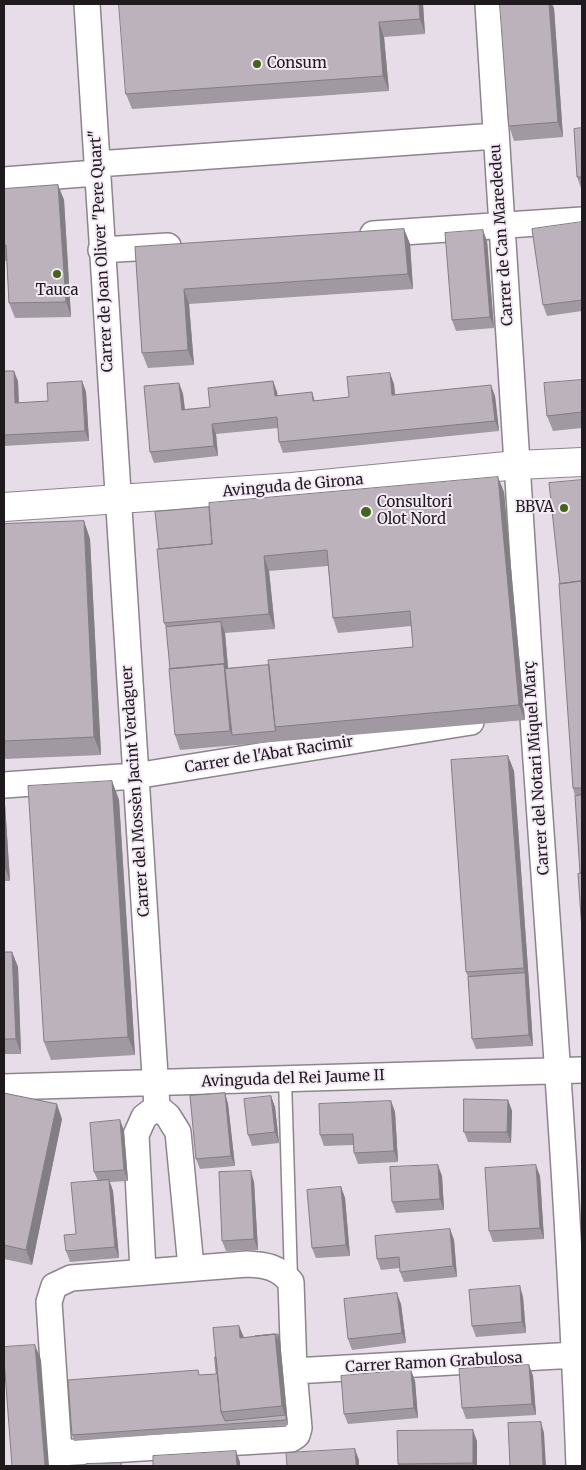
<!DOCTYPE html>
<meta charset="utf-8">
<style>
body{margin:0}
#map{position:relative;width:586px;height:1470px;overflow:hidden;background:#e7dde8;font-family:Merriweather,serif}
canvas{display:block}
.frame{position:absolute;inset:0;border:5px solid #1e1a1e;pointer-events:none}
</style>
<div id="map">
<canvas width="586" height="1470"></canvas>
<div class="frame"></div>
</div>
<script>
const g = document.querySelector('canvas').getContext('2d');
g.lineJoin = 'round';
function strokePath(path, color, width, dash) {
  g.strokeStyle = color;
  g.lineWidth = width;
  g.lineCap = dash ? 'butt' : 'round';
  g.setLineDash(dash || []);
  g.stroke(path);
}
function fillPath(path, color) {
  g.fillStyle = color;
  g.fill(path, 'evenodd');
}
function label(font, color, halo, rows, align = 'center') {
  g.font = font + ' Merriweather,serif';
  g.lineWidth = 4;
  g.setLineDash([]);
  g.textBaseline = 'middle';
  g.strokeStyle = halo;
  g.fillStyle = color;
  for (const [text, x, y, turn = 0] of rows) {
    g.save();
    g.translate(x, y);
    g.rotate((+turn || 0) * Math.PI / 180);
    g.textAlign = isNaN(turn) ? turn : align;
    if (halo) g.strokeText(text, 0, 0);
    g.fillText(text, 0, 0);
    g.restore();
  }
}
const service = new Path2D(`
 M285,1079L291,1279`);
const minor = new Path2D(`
 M87,4L157,1107L144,1117L136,1135L143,1271
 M488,4C502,241 516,479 533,717C550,966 570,1216 579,1466
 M97,164L496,136
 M4,180L96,173
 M373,234L582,220
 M101,250L168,246
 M4,785L135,776L471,722
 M4,1087L582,1070
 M157,1107L168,1116L178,1132L191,1267
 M294,1371L575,1355
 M59,1453L291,1439L297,1435L299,1428L294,1371L291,1282C278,1267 267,1265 247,1264L71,1278L54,1286L49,1302L59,1453V1466`);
const secondary = new Path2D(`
 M4,507L292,487L517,465L582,462`);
strokePath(service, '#8d848e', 15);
strokePath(minor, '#8d848e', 28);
strokePath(secondary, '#8d848e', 30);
strokePath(service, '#fff', 12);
strokePath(minor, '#fff', 25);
strokePath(secondary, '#fff', 28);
fillPath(new Path2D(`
 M423,4L425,34L384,37L389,91L132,109L126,94Z
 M554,8L563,137L514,141L509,126Z
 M582,128V191L577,177Z
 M58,185L64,200L71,317L15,318L9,303L7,261H4V189Z
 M582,222V311L547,316L543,305Z
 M404,229L410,244L413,289L189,304L194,365L148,368L142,353L135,247Z
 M487,241L494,328L456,331L452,320Z
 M4,371L18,381L19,403L48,401L82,381L86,392L89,441L4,446Z
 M582,380V428L553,431L547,416Z
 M273,381L277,392L278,396L312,392L315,401L349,397L394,384L395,395L495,396L499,431L283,453L279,442L278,428L216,434L218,456L154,463L150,452L179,383L183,394L185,409L210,407Z
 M582,480V930L580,873L575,796L573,788L560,584Z
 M504,492L525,720L180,750L175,735L170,669L166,627L164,623L159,549ZM328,566L333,618L338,633L411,626L413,647L269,665L228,668L225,633L275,629L269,571Z
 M84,521L90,539L101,755L4,759V524Z
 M508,756L514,771L529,983L533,1046L476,1049L472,1039L468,977L466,972Z
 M112,781L119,800L135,1055L51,1060L44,1042Z
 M4,800L5,804L10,881H4Z
 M4,952H12L18,967L21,1054H4Z
 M4,1093L62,1119L32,1265L4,1259Z
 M225,1093L228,1104L235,1166L200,1169L196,1159Z
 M271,1096L275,1107L279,1143L252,1146L248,1135Z
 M508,1100L512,1111L511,1143L468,1142L464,1132Z
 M391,1101L395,1112L398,1162L358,1164L354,1153L353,1145L324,1146L320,1135Z
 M120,1120L124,1131L128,1181L110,1182L113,1191L119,1258L70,1262L66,1251L76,1234L98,1181L94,1172Z
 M442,1176L444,1210L396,1213L392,1202Z
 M540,1176L544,1239L493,1242L489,1231Z
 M254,1182L258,1250L226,1251L222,1241Z
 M341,1187L345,1198L350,1256L316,1258L312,1248Z
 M450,1229L454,1240L457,1277L404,1282L400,1272V1268L381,1270L377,1259Z
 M523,1297L526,1333L476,1337L472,1326Z
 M401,1304L406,1343L352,1350L348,1339Z
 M239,1326L244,1337L280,1340L288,1425L74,1441L72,1435L200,1375L216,1374V1357Z
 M529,1365L533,1376L536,1415L466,1419L462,1408Z
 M411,1370L415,1381L418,1418L348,1424L344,1414Z
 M477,1441V1466H399L398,1464Z`), '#a199a2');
fillPath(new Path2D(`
 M419,4H423L425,34L420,19Z
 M549,4H552L554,8L563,137L558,122Z
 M379,22L384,37L389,91L383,76Z
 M58,185L64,200L71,317L66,302Z
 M404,229L410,244L413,289L408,274Z
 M483,230L487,241L494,328L490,317Z
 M184,289L189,304L194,365L188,350Z
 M14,371L18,381L19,414L15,403Z
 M390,373L394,384L396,406L392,395Z
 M82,381L86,392L89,441L85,431Z
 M273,381L277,392L278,407L275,396Z
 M179,383L183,394L186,421L182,410Z
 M491,385L495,396L499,431L495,421Z
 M212,424L216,434L218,456L214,446Z
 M498,477L504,492L525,720L519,705Z
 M84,521L90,539L101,755L94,737Z
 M264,556L269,571L275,629L269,614Z
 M221,622L225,633L234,735H232L230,731L224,664Z
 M508,756L514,771L529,983L533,1046L529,1035L525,973L524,968Z
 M112,781L119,800L135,1055L128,1037Z
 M4,800L5,804L10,881L4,866Z
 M12,952L18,967L21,1054L16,1039Z
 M225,1093L228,1104L235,1166L231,1156Z
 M271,1096L275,1107L279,1143L275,1132Z
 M508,1100L512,1111L511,1143L507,1132Z
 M391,1101L395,1112L398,1162L394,1151Z
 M57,1104L62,1119L32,1265L26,1250Z
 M120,1120L124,1131L128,1181L124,1170Z
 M438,1165L442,1176L444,1210L440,1199Z
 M536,1165L540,1176L544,1239L540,1228Z
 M251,1171L254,1182L258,1250L254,1239Z
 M109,1180L113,1191L119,1258L115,1247Z
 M341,1187L345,1198L350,1256L346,1245Z
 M450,1229L454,1240L457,1277L453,1266Z
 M520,1286L523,1297L526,1333L522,1322Z
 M397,1293L401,1304L406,1343L402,1333Z
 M239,1326L245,1341L240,1338Z
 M275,1334H278L280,1340L288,1425L282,1406Z
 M35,1345L41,1360L49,1466H45Z
 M529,1365L533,1376L536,1415L532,1404Z
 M411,1370L415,1381L418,1418L414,1408Z
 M541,1422L544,1433L546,1466H543Z
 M473,1430L477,1441V1466H474L473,1463Z
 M355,1449L359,1460V1466H356Z
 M236,1451L240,1462V1466H237Z`), '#837d84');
const building = new Path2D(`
 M119,4H419L420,19L379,22L383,76L126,94Z
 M500,4H549L558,122L509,126Z
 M582,128V177H577L574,129Z
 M58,185L66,302L9,303L6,245L4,246V189Z
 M582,222V300L543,305L532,229Z
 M404,229L408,274L184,289L188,350L142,353L135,247Z
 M483,230L490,317L452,320L445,233Z
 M4,371H14L15,403L48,401L47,383L82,381L85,431L4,435Z
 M390,373L392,395L491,385L495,421L279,442L277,417L212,424L214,446L150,452L144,386L179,383L182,410L210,407L208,388L273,381L275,396L312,392L313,401L349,397L347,377Z
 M582,380V412L547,416L544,383Z
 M498,477L519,705L275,727L268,660L413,647L410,611L333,618L327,550L264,556L269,614L164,623L157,549L212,544L209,503Z
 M582,480V581L560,584L549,483Z
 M209,507L212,544L159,549L155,512Z
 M84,521L94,737L4,741V524Z
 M582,581V788H573L559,584Z
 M221,622L225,669L224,664L170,669L166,627Z
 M224,664L230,731L175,735L169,669Z
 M269,665L275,727L276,731L232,735L225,669Z
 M508,756L524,968L466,972L451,760Z
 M112,781L128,1037L44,1042L28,786Z
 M582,795V873H580L575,796Z
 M582,873V930L578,874Z
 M4,952H12L16,1039H4Z
 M525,973L529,1035L472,1039L468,977Z
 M4,1093L57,1104L26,1250L4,1245Z
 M225,1093L231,1156L196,1159L190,1096Z
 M271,1096L275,1132L248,1135L244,1099Z
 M464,1099L508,1100L507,1132H464Z
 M391,1101L394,1151L354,1153L353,1134L320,1135L319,1104Z
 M120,1120L124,1170L94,1172L90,1123Z
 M438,1165L440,1199L392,1202L390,1167Z
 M536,1165L540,1228L489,1231L485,1168Z
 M251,1171L254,1239L222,1241L219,1172Z
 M109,1180L115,1247L66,1251L64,1235L76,1234L71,1183Z
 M341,1187L346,1245L312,1248L307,1190Z
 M450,1229L453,1266L400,1272L399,1257L377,1259L375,1236Z
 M520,1286L522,1322L472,1326L469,1290Z
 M397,1293L402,1333L348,1339L344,1299Z
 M239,1326L240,1338L275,1334L282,1406L221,1412L213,1328Z
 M275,1334L255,1336L278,1334V1342Z
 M35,1345L45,1466H12L4,1359V1347Z
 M215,1357H216L221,1412L225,1421L286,1415V1420L72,1435L68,1380L198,1370L199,1375L216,1374Z
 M529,1365L532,1404L462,1408L459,1369Z
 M411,1370L414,1408L344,1414L341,1376Z
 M541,1422L543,1466H510L508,1423Z
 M473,1430V1463L398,1464L397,1431Z
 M355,1449L356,1466H287L286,1453Z
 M236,1451L237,1466H153V1456Z
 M121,1463V1466H86V1464Z`);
fillPath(building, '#bbb2bc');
strokePath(building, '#837d84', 1);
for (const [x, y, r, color] of [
 [257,64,5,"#43641b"],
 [57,274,5,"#43641b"],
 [564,508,5,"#43641b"],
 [366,512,6,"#43641b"]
]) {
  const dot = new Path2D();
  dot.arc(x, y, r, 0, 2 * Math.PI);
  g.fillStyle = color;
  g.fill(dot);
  strokePath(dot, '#f4eaf5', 2);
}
label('15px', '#1e1a1e', '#f4eaf5', [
 ["Consum",267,64],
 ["Tauca",57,291,"center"],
 ["Consultori",377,503],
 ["Olot Nord",377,520],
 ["BBVA",554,508,"right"]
], 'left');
label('15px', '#1e1a1e', '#f4eaf5', [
 ["Carrer de Can Marededeu",502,235,-94],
 ["Carrer de Joan Oliver \"Pere Quart\"",102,251,-93],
 ["Avinguda de Girona",293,486,-5],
 ["Carrer de l'Abat Racimir",269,755,-9],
 ["Carrer del Notari Miquel Març",537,768,-94],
 ["Carrer del Mossèn Jacint Verdaguer",136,791,-94],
 ["Avinguda del Rei Jaume II",293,1079,-2],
 ["Carrer Ramon Grabulosa",434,1363,-3]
]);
</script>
